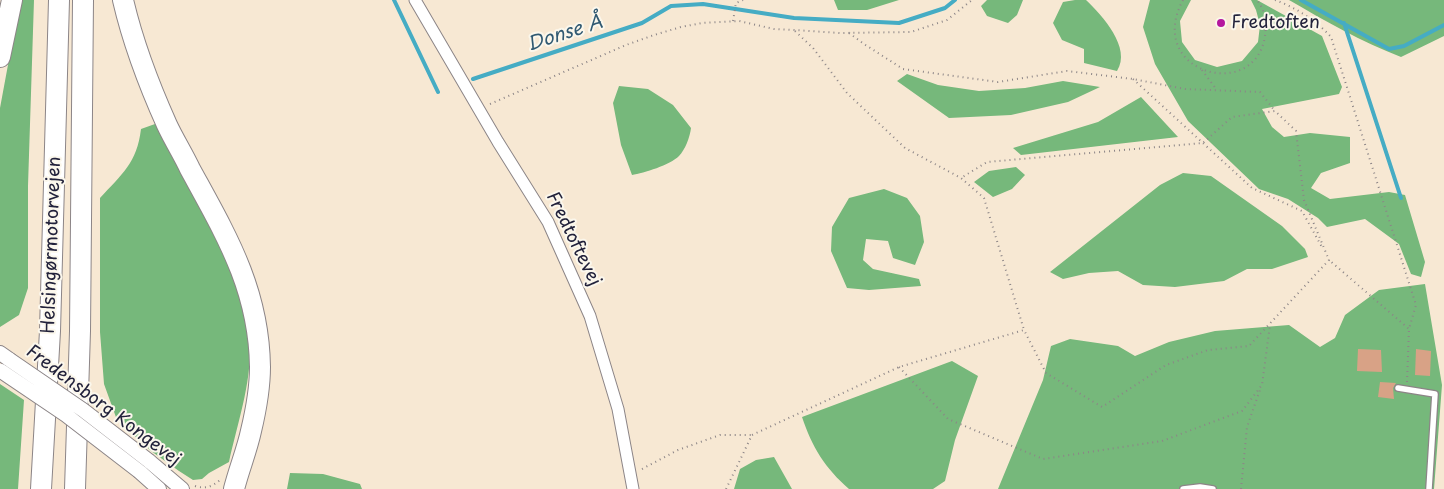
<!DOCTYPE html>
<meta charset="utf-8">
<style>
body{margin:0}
canvas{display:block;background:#f7e8d3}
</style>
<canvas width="1444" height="489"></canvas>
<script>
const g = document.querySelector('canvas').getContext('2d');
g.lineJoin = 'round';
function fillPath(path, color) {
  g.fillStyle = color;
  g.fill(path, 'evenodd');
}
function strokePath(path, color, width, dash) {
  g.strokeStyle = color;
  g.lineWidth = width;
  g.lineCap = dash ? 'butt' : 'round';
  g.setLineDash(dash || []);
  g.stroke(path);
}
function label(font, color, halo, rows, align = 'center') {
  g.font = font + ' "Playpen Sans",sans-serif';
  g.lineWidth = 4;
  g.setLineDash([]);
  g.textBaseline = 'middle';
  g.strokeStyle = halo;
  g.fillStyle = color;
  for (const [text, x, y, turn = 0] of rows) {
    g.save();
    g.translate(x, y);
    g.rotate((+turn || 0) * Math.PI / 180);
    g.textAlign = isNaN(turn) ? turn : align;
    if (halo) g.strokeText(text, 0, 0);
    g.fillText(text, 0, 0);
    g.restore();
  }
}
fillPath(new Path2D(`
 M20,0H34L28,186V288L19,315L0,327V108Z
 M834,0H899L867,10H838Z
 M987,0H1023L1017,15L1008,23L987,16L981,6Z
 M1075,0H1086C1102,15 1132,48 1117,71L1084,63V49L1062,40L1053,23L1063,2Z
 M1150,0H1191L1180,21L1182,42L1195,60L1217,67L1242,61L1258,42L1260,25L1256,10L1251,0H1257L1322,36L1342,87L1339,94L1262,109L1272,127L1284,137L1310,133L1350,137V163L1321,173L1311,188L1330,199L1389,192L1405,195L1425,262L1421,277L1411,274L1399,244L1365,219L1327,227L1318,218L1288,199L1259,189L1188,121L1155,64L1143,27Z
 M1289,0H1444V36L1401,57C1362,42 1325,21 1289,0Z
 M907,74L938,85L979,91L1025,88L1063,81L1100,87L1068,102L1011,115L949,118L897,81Z
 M619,86L648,89L673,105L691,128C690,137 685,150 679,156C670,165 644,173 632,175L621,145L613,103Z
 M1141,97L1178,137L1021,155L1013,148L1098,122Z
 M155,124L161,130C194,190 233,257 246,324C247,331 249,339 250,346C251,385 237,425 229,462L209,473L202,479L193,480L179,471L151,451L117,420L104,384L100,332V198C122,174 137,163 141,129Z
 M1016,167L1025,175L1012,189L993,197L974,182L989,171Z
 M1183,173L1211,176L1282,226L1305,249L1308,257L1272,269H1247L1224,281L1175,287L1143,285L1118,271L1089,273L1063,279L1050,272L1160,185Z
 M884,189L907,198L920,216L924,242L915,265L893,258L888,241L866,239L863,260L873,269L919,279L921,286L869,290L847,288L831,251L832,227L849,198Z
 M1425,284L1442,385L1434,489H998L1043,380L1051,346L1070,339L1118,346L1135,356L1169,342L1215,331L1289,325L1320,347L1335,338L1345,315L1379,290Z
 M952,361L978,376L955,440L945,481L933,489H849C825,468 812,447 802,417Z
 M0,384L24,400L18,489H0Z
 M774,457L792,489H734L740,469L756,460Z
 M290,473L323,474L360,484L362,489H287Z`), '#76b87b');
strokePath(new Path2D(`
 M394,0L438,92
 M1301,0L1389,49L1404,46L1444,25
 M1344,23L1401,198
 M473,79L642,23L671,6L703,4L794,18L899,23L945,8L955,0`), '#45acc4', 4);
fillPath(new Path2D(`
 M1358,349L1381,350L1382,372L1357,371Z
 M1416,349L1431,351L1430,376L1415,375Z
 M1380,382L1396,383L1393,388L1394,399L1378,397Z`), '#d8a286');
const service = new Path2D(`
 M1398,388L1435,394L1429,489
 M1183,489L1200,487L1213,489`);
const minor = new Path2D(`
 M415,0L498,142L548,222L590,316L618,409L633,489`);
const tertiary = new Path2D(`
 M0,353L10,360
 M149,461L182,489
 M140,472L159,489`);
const motorway = new Path2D(`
 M123,0C133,43 149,85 167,125C174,140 183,154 190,169C226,235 259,289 260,367C260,388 256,410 251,431C247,450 239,469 234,489
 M0,57L12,0
 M41,489L50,331L59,0
 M75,489L80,331L83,0`);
strokePath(service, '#8c8587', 8);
strokePath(minor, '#8c8587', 13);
strokePath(tertiary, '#8c8587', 16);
strokePath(motorway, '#8c8587', 22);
strokePath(new Path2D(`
 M1183,0C1144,73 1255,103 1265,36C1267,23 1265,10 1257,0
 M1275,0C1295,7 1317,21 1331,37L1416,305L1409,329L1329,260
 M733,21L736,3L743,0
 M795,31L813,48L847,93L905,148L961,178L984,198L1024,330
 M849,33L864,44L903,69L998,82L1067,71L1133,79L1185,89L1260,92L1275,111
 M1202,70L1217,90
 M1133,79L1252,188L1302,211L1323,249
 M490,104L626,45L654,35L681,27L702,23L739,21L774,29L794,30L840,33L911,32L947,20L972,0
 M899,367L948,419L1043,459L1162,441L1242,411L1262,385L1270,325
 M1407,382L1409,329
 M642,469L678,450L720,435H752
 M195,486C205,489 212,487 220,480
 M726,489L752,435L899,367L1024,330L1046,373L1102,407L1166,365L1208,350L1249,346L1329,260L1304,200L1296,131L1275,111L1232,117L1203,143L987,162L961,178
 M1241,489L1247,427L1261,387`), '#8c8587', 2, [1, 4]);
strokePath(service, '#fff', 5.5);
strokePath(minor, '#fff', 11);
strokePath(tertiary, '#fff', 14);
strokePath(motorway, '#fff', 20);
const tertiaryBridge = new Path2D(`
 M10,360L83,410L149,461
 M1,371L66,415L140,472`);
strokePath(tertiaryBridge, '#8c8587', 16, []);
strokePath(tertiaryBridge, '#fff', 14);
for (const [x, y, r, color] of [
 [1221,23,5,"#b5179e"]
]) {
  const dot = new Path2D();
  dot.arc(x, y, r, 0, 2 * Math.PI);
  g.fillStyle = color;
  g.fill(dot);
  strokePath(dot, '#fbf7ec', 2);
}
label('18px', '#22223b', '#fbf7ec', [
 ["Fredtoften",1231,23]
], 'left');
label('18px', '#22223b', '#fbf7ec', [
 ["Fredtoftevej",573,239,64],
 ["Helsingørmotorvejen",52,245,-88],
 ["Fredensborg Kongevej",103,406,37]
]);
label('italic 19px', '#305972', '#fbf7ec', [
 ["Donse Å",565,34,-18]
]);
</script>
